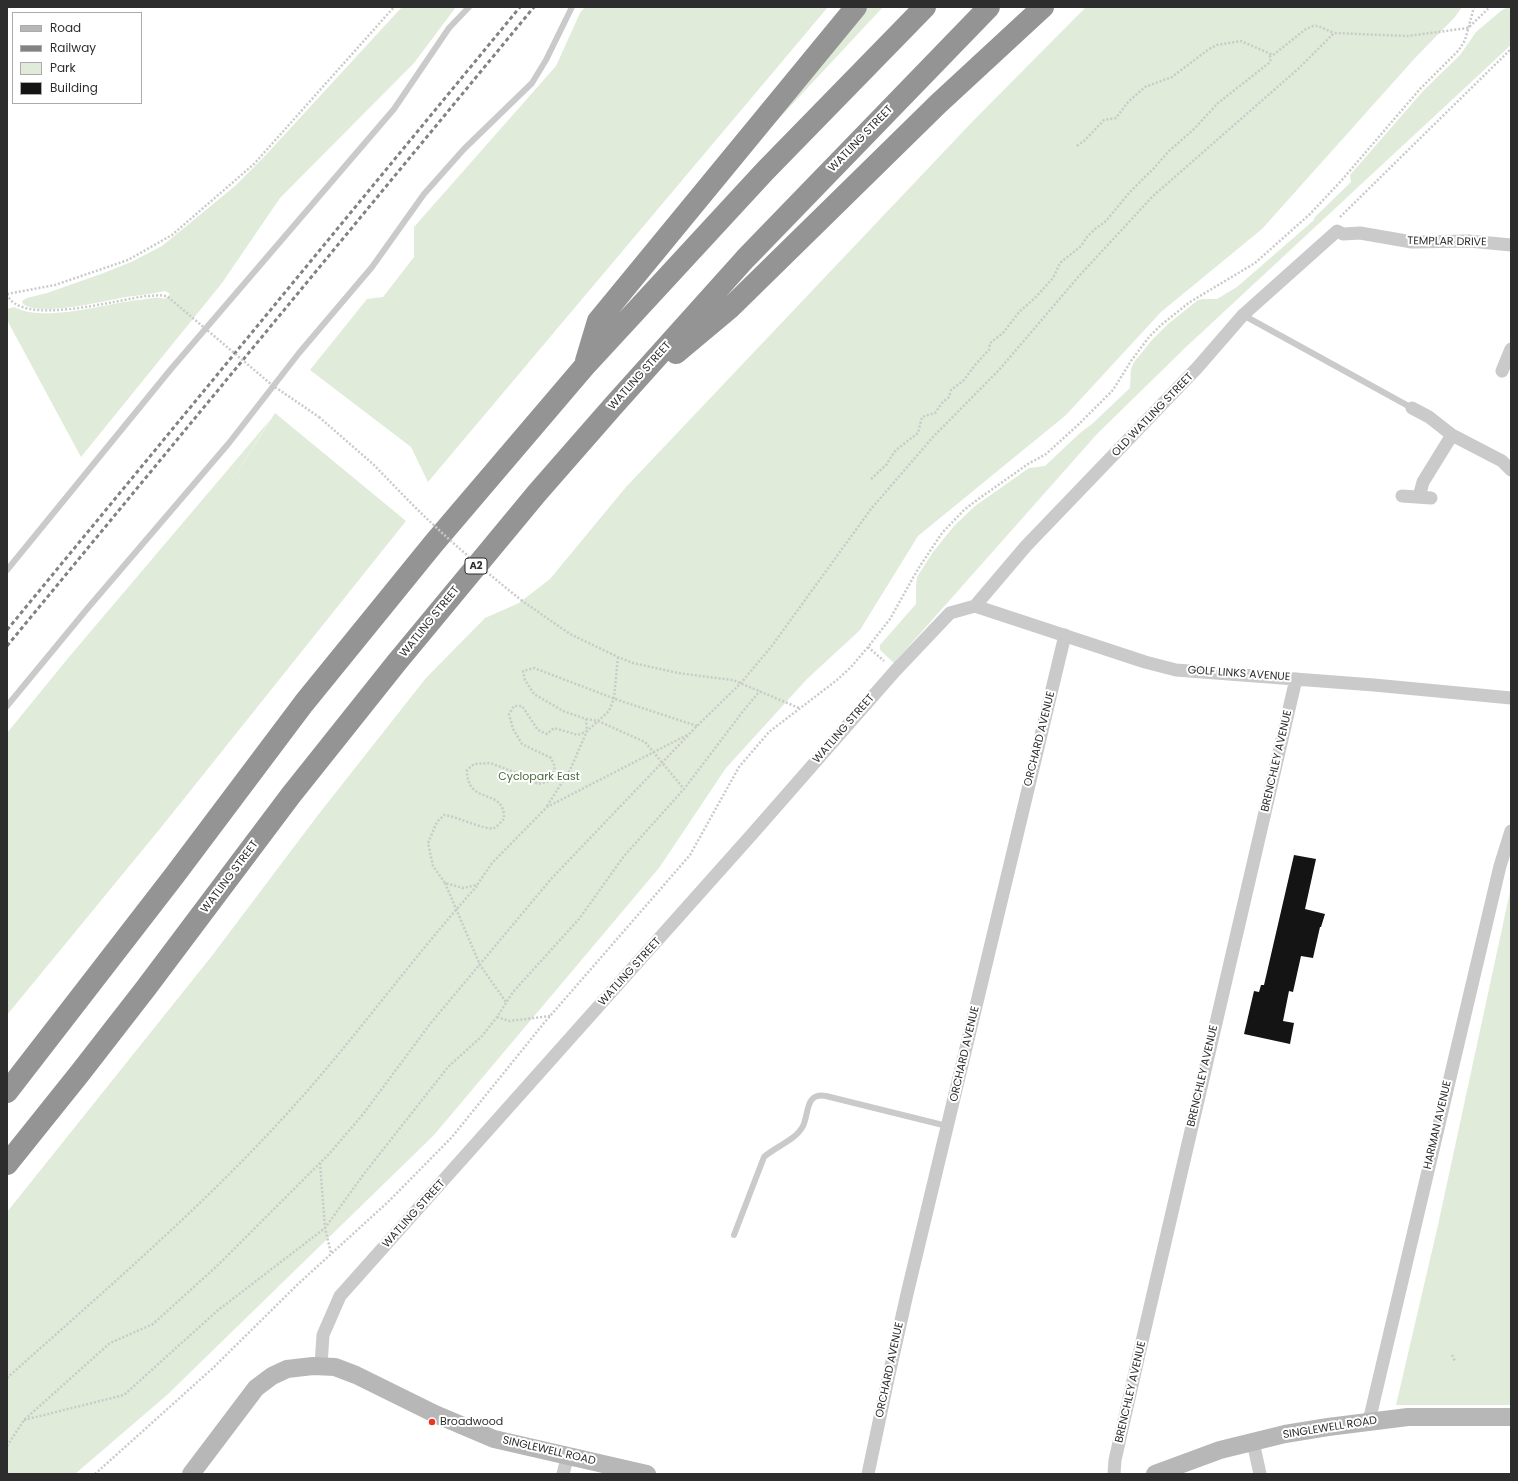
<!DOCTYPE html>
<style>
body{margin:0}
#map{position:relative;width:1518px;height:1481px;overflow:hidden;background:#fff;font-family:Poppins,sans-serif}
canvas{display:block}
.frame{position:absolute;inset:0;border:8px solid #2d2d2d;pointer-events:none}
.legend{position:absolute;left:12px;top:12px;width:130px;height:92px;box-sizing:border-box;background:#fff;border:1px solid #ababab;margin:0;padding:5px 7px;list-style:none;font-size:12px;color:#2d2d2d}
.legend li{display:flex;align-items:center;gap:8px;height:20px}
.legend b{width:20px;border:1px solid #ababab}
</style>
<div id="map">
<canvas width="1518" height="1481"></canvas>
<div class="frame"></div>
<ul class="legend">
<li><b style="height:5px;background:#b7b7b7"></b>Road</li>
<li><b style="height:5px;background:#828282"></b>Railway</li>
<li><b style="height:11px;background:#e0ebd9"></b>Park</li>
<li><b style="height:11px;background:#141414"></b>Building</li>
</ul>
</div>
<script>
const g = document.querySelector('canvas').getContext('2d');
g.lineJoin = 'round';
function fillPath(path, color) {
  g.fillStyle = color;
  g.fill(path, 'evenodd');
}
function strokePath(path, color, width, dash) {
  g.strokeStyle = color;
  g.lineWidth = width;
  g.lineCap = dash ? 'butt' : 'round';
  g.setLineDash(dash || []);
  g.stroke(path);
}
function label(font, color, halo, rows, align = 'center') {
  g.font = font + ' Poppins,sans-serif';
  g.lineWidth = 4;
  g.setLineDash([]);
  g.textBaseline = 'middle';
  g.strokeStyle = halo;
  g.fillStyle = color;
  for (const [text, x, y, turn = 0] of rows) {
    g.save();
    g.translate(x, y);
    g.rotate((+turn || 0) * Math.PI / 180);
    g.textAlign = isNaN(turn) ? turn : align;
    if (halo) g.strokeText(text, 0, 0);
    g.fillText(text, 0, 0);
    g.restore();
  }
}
fillPath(new Path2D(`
 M402,7H456L414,63L280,198L222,283L81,457L7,320V309L14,307C45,323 103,304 138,300C146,299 157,296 165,299L170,294L165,291C152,294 139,295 126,297C105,301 40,317 23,304L22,301L27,298L47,293L101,274L131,262L162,246L235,186L263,158Z
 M585,7H828L428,482L411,447L310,370L367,299L383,297L414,257V227L556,66L580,13Z
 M863,7H883L758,141Z
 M1086,7H1462L1455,17L1415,58L1262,229L1161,312L1066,415L918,536L860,630L807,679L726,768L659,868L434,1135L167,1395L75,1474H7V1212L211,957L318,815L426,678L485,618L519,603L550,579L626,487L973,121Z
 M1508,7H1511V45L1186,347L1097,434L894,663L880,650V645L916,604V586L917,577L933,552L954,526L975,506L1029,468L1045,466L1080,433L1092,424L1130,388L1131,369L1134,362L1152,340L1168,324L1198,300L1203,299H1217L1237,287L1314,220V218L1351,182L1350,175L1423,91L1460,55L1476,32L1502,10Z
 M275,413L406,521L163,825L7,1015V733L69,657L270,420L219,501Z
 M1511,887V1405H1396L1438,1225Z`), '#e0ebd9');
fillPath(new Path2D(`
 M1294,855L1316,859L1305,909L1325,914L1321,927H1320L1313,958L1301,956L1293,992L1289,991L1283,1021L1294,1023L1290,1044L1244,1034L1254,991L1259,992L1261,985H1264Z`), '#141414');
strokePath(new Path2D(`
 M1077,146L1085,140L1104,120L1116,118L1128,102L1145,87L1172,77L1209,49L1217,45L1241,41L1273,55L1306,29L1313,26H1318L1334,33
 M1340,217L1511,49
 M7,294L55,285L128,260L172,235L254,164L394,7
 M7,294C20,328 119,299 147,296C154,296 161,294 168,297
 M319,417L373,464L404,496
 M871,479L887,464L891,457L896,450L918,433L922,417L935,413L942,403L949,397L951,390L964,380L975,365L985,354L989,350L990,343L1003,333L1020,311L1035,298L1053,278L1060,263L1081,246L1087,237L1095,229L1106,221L1129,193L1154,168L1169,151L1193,130L1218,103L1269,63L1271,59L1269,54
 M521,600L570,634L618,657L633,663L678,673L733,680L799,708
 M868,647L884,661
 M586,719L598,721L609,711L614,698L618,657
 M687,735L547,807L492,863L477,885L463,888L445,883L433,866L428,843L437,822L444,815C456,816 486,831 494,828C497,827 501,822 504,819C505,786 467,807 467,770L474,764L490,763L514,772L538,784L550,781L555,767L551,758L522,744L513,729L509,714L514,706H522L538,730L547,734L554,728L578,735L587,731L586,719L563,711L534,694L525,680L523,671L534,668L618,700L697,726
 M547,806L570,770L587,731L598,721L645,742L684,789
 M445,883L480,965L506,1002
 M497,1017L509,1021L550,1016
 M320,1163L325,1228L331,1253
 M1452,1355L1455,1361
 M7,1378C105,1290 205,1205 293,1107C357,1036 413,957 477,886
 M24,1420L124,1395L217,1311L325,1228L363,1175L448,1067L482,1036L497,1017L513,992L579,919L624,856L684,789L744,710L760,691
 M7,1446L24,1420L110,1343L153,1324L218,1265L330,1153L364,1113L430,1024L551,879L697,726L741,683L771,647L871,509L933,437L999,370L1079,276L1153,196L1298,69L1334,33L1408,36L1468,28L1490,7
 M95,1474L213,1368L297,1285L388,1202L452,1137L544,1023L690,855L739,767L769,732L837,680L851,667L868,647L890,619L918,569L942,533L964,510L977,500L1028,464L1046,454L1079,424L1113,390L1131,361L1149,337L1161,325L1190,302L1255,263L1310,214L1341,181L1420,89L1459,50L1465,40L1474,7`), '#cacaca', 2.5, [2, 2]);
strokePath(new Path2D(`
 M1243,315L1412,408
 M7,570L171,369L394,109L449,28L469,7
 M7,706L87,609L229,443L299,353L372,267L424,194L464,149L532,83L546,60L572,7
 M734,1235L764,1157C775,1147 796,1140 803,1126C809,1114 805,1092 826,1096L947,1126`), '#cacaca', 6);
strokePath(new Path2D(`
 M1502,371L1511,349
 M1412,408L1429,417L1452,435L1502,461L1511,470
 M1402,496L1431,498
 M1419,497L1423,482L1452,435
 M975,606L1026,546L1197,368L1243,315L1337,231L1343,234L1360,233L1412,242L1469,241L1511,245
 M975,606L1145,662L1176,670L1374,685L1511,698
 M321,1365L323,1335L340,1296L754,832L895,671L950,613L975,606
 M1369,1421L1500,866L1511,831
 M1253,1442L1260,1474
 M563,1474L568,1455
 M868,1474L888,1379L907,1294L1065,635
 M1114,1474L1115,1460L1140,1350L1296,679`), '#cacaca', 13);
strokePath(new Path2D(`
 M191,1474L256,1388L272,1376L287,1369L313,1366L335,1367L356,1375L435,1414L494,1439L647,1474
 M1155,1474L1220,1450L1285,1434L1328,1427L1408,1417H1511`), '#b7b7b7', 18);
strokePath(new Path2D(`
 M676,353L731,307L938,104L1043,7
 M586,361L598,321L856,7
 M7,1092L174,876L304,703L434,543L584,367L765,171L925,7
 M7,1164L80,1073L146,988L291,795L397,662L537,493L614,405L745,259L989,7`), '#949494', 22);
strokePath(new Path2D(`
 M7,630L520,7
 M7,646L534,7`), '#828282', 3, [4, 3]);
strokePath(new Path2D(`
 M168,297L272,385L319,417
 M404,496C441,534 480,567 521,600`), '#cacaca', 2.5, [2, 2]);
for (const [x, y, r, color] of [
 [432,1422,4,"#ee3525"]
]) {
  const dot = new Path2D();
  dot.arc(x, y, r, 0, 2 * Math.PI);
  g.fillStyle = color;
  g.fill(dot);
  strokePath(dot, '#fff', 1.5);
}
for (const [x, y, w] of [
 [476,566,22]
]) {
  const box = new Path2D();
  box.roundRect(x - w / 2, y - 8, w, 16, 3);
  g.fillStyle = '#fff';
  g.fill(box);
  strokePath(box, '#2d2d2d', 1);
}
label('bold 10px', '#2d2d2d', null, [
 ["A2",476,566]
]);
label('11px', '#2d2d2d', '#fff', [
 ["WATLING STREET",861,139,-46],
 ["TEMPLAR DRIVE",1447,242,1],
 ["WATLING STREET",640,376,-48],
 ["OLD WATLING STREET",1153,415,-46],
 ["WATLING STREET",430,622,-51],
 ["GOLF LINKS AVENUE",1239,674,4],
 ["WATLING STREET",844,729,-49],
 ["ORCHARD AVENUE",1040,739,-76],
 ["BRENCHLEY AVENUE",1277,761,-77],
 ["WATLING STREET",230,877,-53],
 ["WATLING STREET",630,972,-48],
 ["ORCHARD AVENUE",965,1054,-77],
 ["BRENCHLEY AVENUE",1203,1076,-77],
 ["HARMAN AVENUE",1438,1125,-77],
 ["WATLING STREET",414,1214,-48],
 ["ORCHARD AVENUE",890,1370,-78],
 ["BRENCHLEY AVENUE",1131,1392,-77],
 ["SINGLEWELL ROAD",1330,1428,-9],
 ["SINGLEWELL ROAD",549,1451,13]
]);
label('11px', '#486a38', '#fff', [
 ["Cyclopark East",539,777]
]);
label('11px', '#2d2d2d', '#fff', [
 ["Broadwood",440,1422]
], 'left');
</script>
